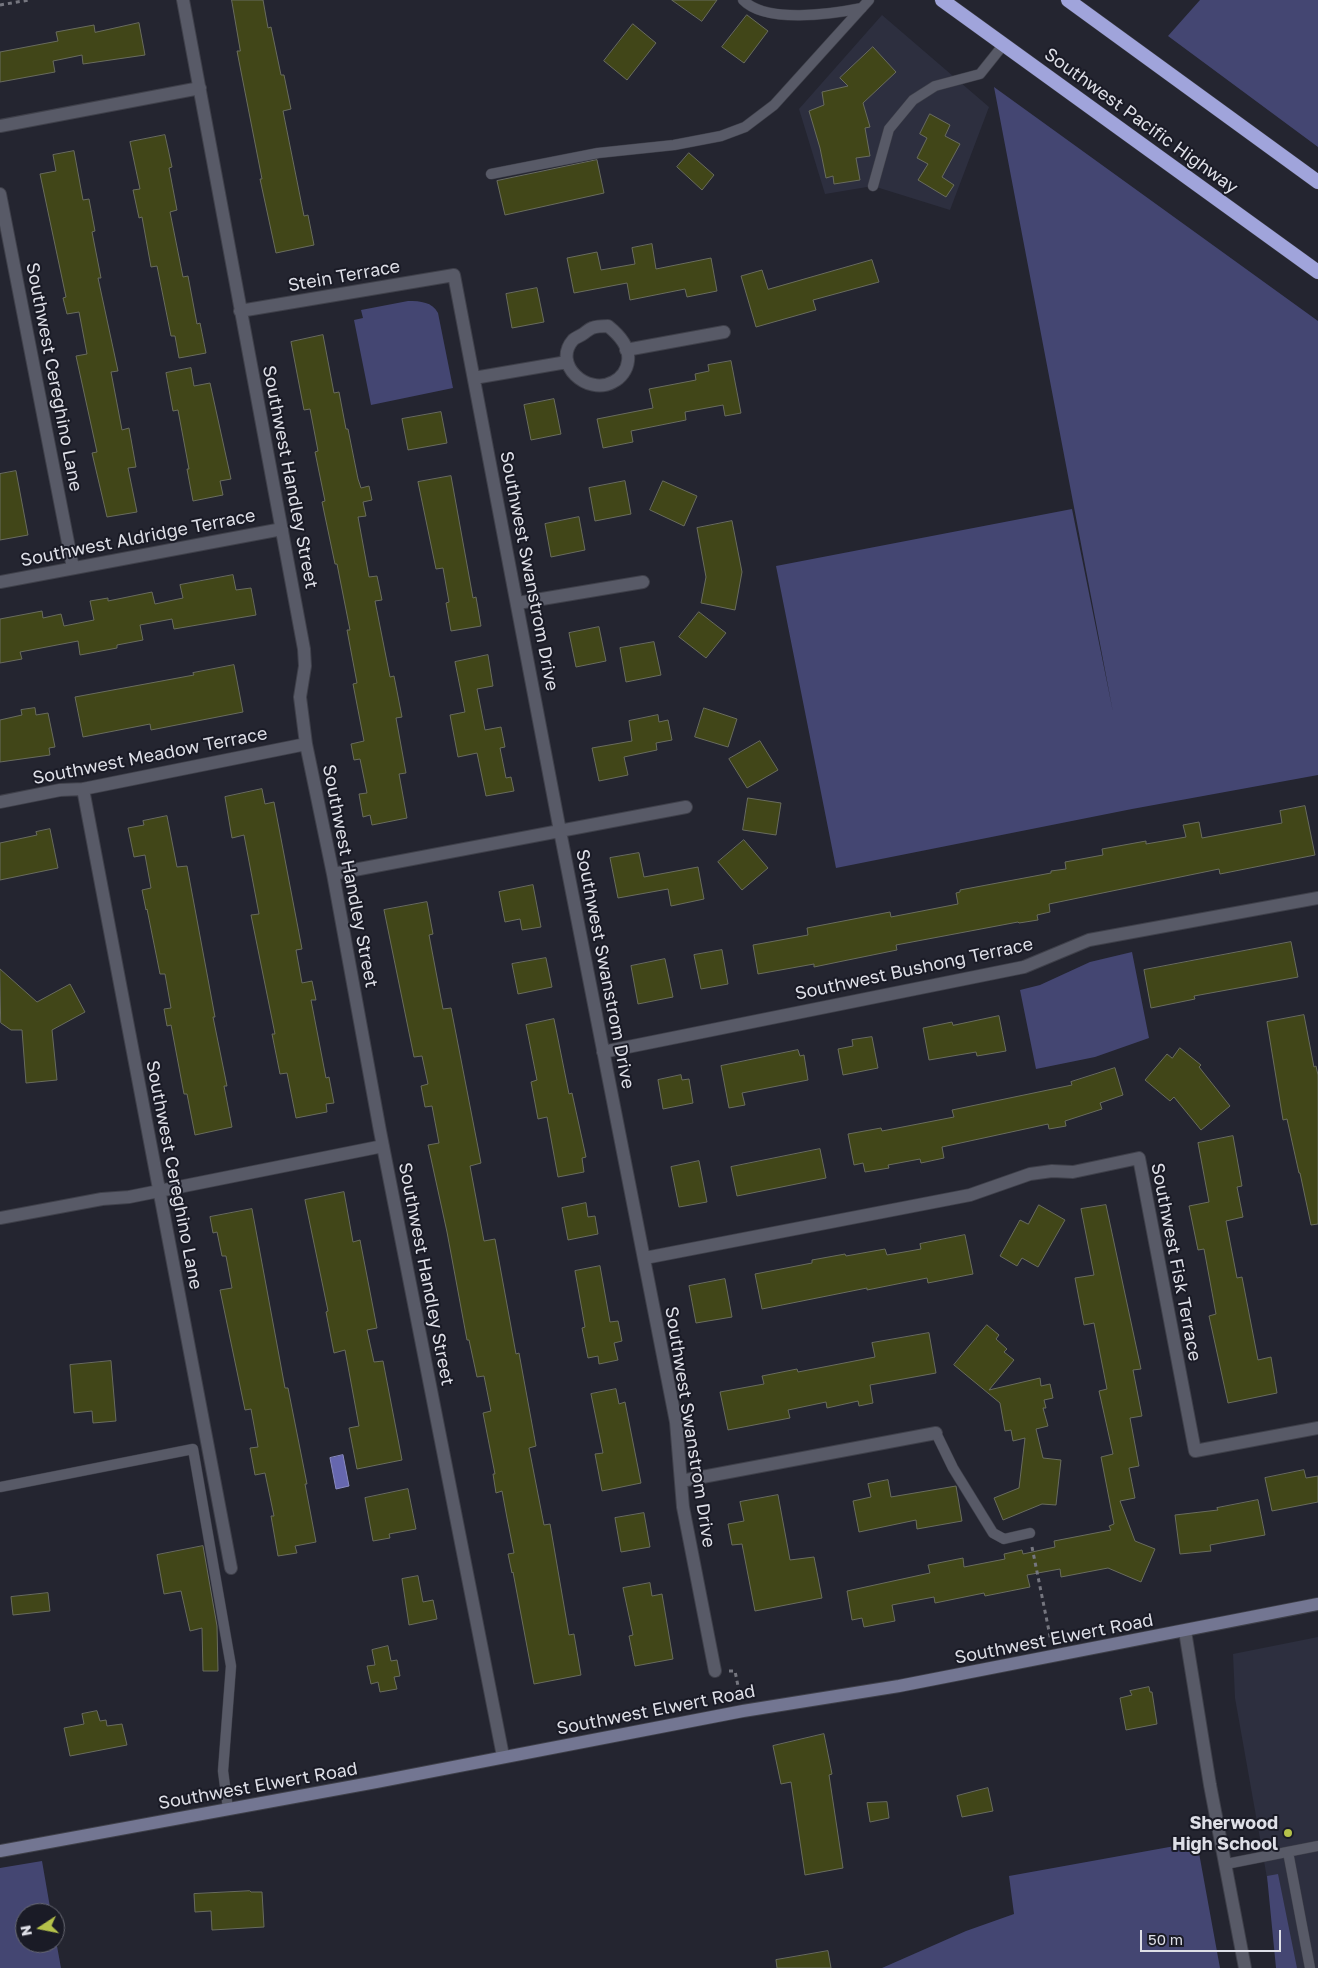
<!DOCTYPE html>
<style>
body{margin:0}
#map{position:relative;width:1318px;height:1968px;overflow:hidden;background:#242530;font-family:"Golos Text",sans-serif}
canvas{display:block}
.north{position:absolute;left:15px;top:1903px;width:50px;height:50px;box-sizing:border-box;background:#1a1b26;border:1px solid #686973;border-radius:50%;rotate:259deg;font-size:14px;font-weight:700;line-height:20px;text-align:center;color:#dedfe7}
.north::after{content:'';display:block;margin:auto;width:18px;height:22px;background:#b5c24a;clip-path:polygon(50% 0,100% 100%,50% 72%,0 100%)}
.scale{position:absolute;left:1140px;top:1930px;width:141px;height:22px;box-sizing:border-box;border:2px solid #dedfe7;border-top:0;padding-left:6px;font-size:15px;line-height:18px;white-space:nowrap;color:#dedfe7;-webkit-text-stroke:4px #1a1b26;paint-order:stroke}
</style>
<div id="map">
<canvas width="1318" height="1968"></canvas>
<div class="north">N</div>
<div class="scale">50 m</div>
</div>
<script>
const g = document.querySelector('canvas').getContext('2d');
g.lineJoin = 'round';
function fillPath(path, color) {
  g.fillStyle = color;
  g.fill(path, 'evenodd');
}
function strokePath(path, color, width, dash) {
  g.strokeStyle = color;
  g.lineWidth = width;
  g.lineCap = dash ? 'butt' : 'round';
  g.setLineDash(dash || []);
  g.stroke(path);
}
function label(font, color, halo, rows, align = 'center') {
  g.font = font + ' "Golos Text",sans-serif';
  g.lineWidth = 4;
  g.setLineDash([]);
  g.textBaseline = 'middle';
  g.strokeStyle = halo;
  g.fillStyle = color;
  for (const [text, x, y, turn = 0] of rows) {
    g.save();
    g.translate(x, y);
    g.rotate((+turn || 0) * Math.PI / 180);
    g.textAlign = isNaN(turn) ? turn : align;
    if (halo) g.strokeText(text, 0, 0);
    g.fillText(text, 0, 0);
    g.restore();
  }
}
fillPath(new Path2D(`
 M882,15L989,107L950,210L873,186L825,194L799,109Z
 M1318,1637V1968H1283L1235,1698L1233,1654Z`), '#2d2f3f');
fillPath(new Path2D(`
 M1200,0H1318V147L1168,36Z
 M994,87L1318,321V775L1132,809L836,868L776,566L1072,509L1113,712Z
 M408,301C421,301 432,302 438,313L453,388L371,405L354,320L363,318L361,310Z
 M1132,952L1149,1038L1095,1057L1036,1069L1020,990L1040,985L1090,962Z
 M1197,1842L1220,1968H882L966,1931L1014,1914L1009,1876Z
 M42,1861L51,1913H25V1943H55V1935L61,1968H0V1868Z
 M1278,1874L1297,1968H1276L1267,1876Z`), '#444672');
const water = new Path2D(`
 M343,1455L349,1486L336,1489L330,1458Z`);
fillPath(water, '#6667af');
strokePath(water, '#8a8bc0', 1);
const building = new Path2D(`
 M232,0H263L268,28L271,27L281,75H284L291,109L283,111L304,216L308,215L314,245L276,253L260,179H262L237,51H240Z
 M672,0H717L702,21Z
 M747,15L768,31L744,63L722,47Z
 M139,23L145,55L83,64L82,55L53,61L55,72L0,82V52L58,41L56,32L94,25L95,32Z
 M633,24L656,43L627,80L604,61Z
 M873,47L896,72L863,103L870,127L865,128L870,156L856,158L860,180L834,184L833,176L826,178L820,148L809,111L824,105L822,92L848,86L840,78Z
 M930,114L950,125L945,136L960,144L942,177L954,185L946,197L918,180L928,164L917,158L927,138L920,134Z
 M165,135L172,167L169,168L177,210L170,212L183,277L188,276L197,324L200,323L206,353L179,358L175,336H171L157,266L151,267L142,217L139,218L133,190L140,189L130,142Z
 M74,151L83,200L89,199L95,231L92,232L101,278H98L118,371L111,372L122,430L129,428L136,467L128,468L137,512L107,517L92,453L97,452L76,356L87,354L79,312L67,314L63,298L66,297L40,174L56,171L53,155Z
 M689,153L714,175L702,190L677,167Z
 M597,160L604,193L505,215L497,181Z
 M652,244L656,269L711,258L717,291L687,297L685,289L630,300L627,283L574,293L567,258L597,252L601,270L635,264L632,248Z
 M872,260L879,282L813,300L816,310L756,327L741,276L762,270L768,289Z
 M537,288L544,322L512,328L506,294Z
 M323,335L334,393L339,392L346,429H348L358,479L361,488L369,486L372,500L363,502L366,516L358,517L369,577L377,576L382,600L375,601L390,677L394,676L402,717L396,718L406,773L399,774L407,818L372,825L370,815L363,817L359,794L367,793L360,759L354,760L351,744L364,741L353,684L357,683L347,630H350L337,564H335L322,502L325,501L315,452L318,451L310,409L304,410L291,342Z
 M731,361L741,413L725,416L723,405L685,412L686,420L631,431L633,442L603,448L597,419L653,408L649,389L696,380L695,374L709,371L708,365Z
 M191,368L194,386L210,383L231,479L220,481L223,495L193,501L187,469H189L178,410L173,411L166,373Z
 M554,399L561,434L531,440L524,405Z
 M441,412L447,443L408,450L402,419Z
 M16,471L28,535L0,540V474Z
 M451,476L473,598L476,597L481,626L451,631L446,603L449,602L443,568L436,569L418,482Z
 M625,481L631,514L595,521L589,488Z
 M663,481L697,496L684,526L650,510Z
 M579,517L585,550L551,557L545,524Z
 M732,521L742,572L735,610L701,603L706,577L697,528Z
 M233,575L236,590L251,588L256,615L174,629L172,619L140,625L143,640L117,645V648L80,655L78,641L20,652L22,659L0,663V619L42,611L43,618L61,614L64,626L94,620L90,601L108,598V601L152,592L155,604L183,598L180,585Z
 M699,612L726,633L706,658L679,637Z
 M599,627L606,661L576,667L569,633Z
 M654,642L661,675L626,682L620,648Z
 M488,655L493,686L477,689L485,730L501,727L505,747L500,748L506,778L511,777L514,791L486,796L477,753L458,757L450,715L465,712L455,662Z
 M234,665L243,712L151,730L150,724L83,737L75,697L194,675L193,673Z
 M35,708L36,715L48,713L55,747L49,748L50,755L0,762V720L22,715L21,710Z
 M704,708L737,719L728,747L695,737Z
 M658,715L659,722L668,720L672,740L656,743L657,750L624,757L628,775L599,781L592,748L632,741L629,721Z
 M760,741L778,770L747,788L729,759Z
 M262,789L265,804L274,802L302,949L296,950L302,983L312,981L316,1000H311L326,1078L329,1077L334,1103L326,1104L327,1112L296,1118L287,1073L280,1074L272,1034H275L251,915L259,914L244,835L232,838L225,797Z
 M748,798L781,803L776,835L743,830Z
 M1305,806L1315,855L1220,874L1219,869L1049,904L1050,912L1037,915L1038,920L1019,923L1018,922L896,945L897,950L843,961L814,967V964L758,974L753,945L808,935L807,928L890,912L891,917L958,904L956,893L960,892V890L1051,873V871L1066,869L1065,862L1103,855L1102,849L1146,841V844L1186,837L1183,825L1199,822L1202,838L1282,823L1280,811Z
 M167,816L177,867L187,866L215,1017H213L227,1086H224L232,1127L195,1135L187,1094H184L171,1025L167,1026L164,1009L171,1008L165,974H160L147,909L146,910L142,890L151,888L145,855L134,857L128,828L144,825L143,821Z
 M50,829L58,868L0,880V843L37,835L36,832Z
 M744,840L768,868L742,890L718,862Z
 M639,853L644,877L698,867L704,899L671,906L668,889L618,898L610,858Z
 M533,885L541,927L522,930L520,919L505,922L499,892Z
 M427,902L433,934L429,935L443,1009L451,1008L481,1163L470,1166L484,1241L495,1239L516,1354L519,1353L536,1446L529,1448L544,1525L550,1524L569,1635L574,1634L581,1675L534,1684L513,1572L512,1573L508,1554L514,1553L507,1518L502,1491L496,1493L493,1474H495L483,1413L491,1411L484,1376L477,1377L469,1340H467L447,1232L428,1145L439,1143L432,1106L425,1107L421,1086L428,1084L422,1056L414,1057L384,910Z
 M1291,942L1298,977L1194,996L1195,999L1151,1008L1144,970Z
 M722,950L728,984L701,989L694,955Z
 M546,958L552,987L518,994L512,964Z
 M665,959L673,997L638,1004L631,966Z
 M0,969L37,1002L70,984L85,1012L52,1030L57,1080L26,1083L22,1030H11L1,1023Z
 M1304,1015L1314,1067L1316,1066L1318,1075V1224L1311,1225L1300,1173H1299L1287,1119L1283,1120L1267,1022Z
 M999,1016L1006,1051L977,1056L976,1052L929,1060L923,1028L952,1022L953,1025Z
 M554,1019L569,1094L572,1093L586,1157L582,1158L584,1172L558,1177L547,1117L538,1119L531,1082L537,1080L526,1025Z
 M872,1037L878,1068L843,1075L838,1049L853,1046L852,1040Z
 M1180,1048L1201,1065L1199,1067L1230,1106L1201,1130L1174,1097L1170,1101L1145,1080L1167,1054L1172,1058Z
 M798,1050L800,1056L804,1055L808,1080L742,1093L745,1105L729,1108L721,1066Z
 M1115,1068L1123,1095L1100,1103L1102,1109L1065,1121L1066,1126L1049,1129L1048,1124L942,1147L944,1158L921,1163L920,1159L888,1165L889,1168L865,1172L863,1163L854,1165L848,1134L881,1128L882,1131L954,1117L952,1110L1072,1085L1071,1082Z
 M681,1075L682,1080L689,1079L693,1103L663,1109L658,1080Z
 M1233,1136L1242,1186L1237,1187L1243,1217L1226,1221L1237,1278L1242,1277L1258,1360L1271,1357L1277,1393L1228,1403L1209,1316L1216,1314L1204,1249L1198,1250L1189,1206L1209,1202L1198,1143Z
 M820,1149L826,1178L737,1196L731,1167Z
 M699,1161L707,1202L679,1207L671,1167Z
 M344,1192L353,1242L360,1240L377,1328L367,1330L374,1362L383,1361L402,1460L357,1469L349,1428L359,1426L345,1350L334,1353L326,1312L328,1311L305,1200Z
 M586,1203L588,1217L595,1216L598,1234L568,1240L562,1208Z
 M1039,1205L1065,1220L1038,1267L1022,1258L1017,1266L1000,1256L1020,1220L1028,1224Z
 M1106,1205L1141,1369L1133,1370L1142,1416L1130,1418L1139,1466L1129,1468L1135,1498L1120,1501L1135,1541L1155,1549L1141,1582L1108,1568L1061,1577L1060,1569L1027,1575L1030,1587L985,1596L984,1593L935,1603L934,1597L892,1605L895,1621L864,1627L862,1618L852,1620L847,1591L930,1573L928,1565L963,1558L964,1567L1005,1559L1004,1554L1022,1550L1023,1554L1055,1547L1054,1541L1111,1530L1109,1526L1114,1524L1101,1457L1113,1454L1099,1391L1107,1389L1094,1323L1084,1325L1075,1278L1094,1275L1081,1209Z
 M252,1209L285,1388H288L307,1484H305L316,1542L295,1546L297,1553L278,1556L271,1516H274L265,1473L255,1475L250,1448L258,1447L251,1409L245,1410L220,1290L232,1288L226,1256H222L217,1232L213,1233L210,1217Z
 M965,1235L973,1274L928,1283L927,1278L867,1290V1288L762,1309L755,1274L812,1263V1260L845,1254L846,1256L885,1249L887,1255L921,1249L920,1244Z
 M600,1266L610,1322L618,1321L622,1341L614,1343L618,1360L599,1364L598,1356L588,1358L582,1328L585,1327L575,1271Z
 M725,1279L732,1317L696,1323L689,1286Z
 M987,1325L999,1335L996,1339L1007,1349L1004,1352L1014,1360L989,1390L1040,1378L1041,1386L1050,1384L1053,1398L1044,1400L1046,1408H1043L1048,1426L1036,1429L1043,1458L1061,1460L1056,1505L1042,1504L1003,1520L994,1498L1019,1488L1025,1438L1013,1441L1011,1430L1005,1431L1000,1403L954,1365Z
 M929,1333L936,1373L870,1385L873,1403L859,1406L858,1401L827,1408L826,1402L788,1410L790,1418L728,1430L720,1392L764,1384L762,1376L797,1369L798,1372L875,1357L872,1343Z
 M111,1361L116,1421L93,1423L92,1411L74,1413L70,1365Z
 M616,1389L619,1404L625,1402L641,1483L602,1491L595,1454L603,1453L591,1394Z
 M1304,1470L1306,1478L1318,1476V1502L1272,1511L1265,1478Z
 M888,1480L891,1497L956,1486L962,1521L917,1529L916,1520L859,1532L853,1501L871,1497L868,1484Z
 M408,1489L416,1529L389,1534L390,1538L373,1541L365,1498Z
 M778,1495L790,1560L814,1557L822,1598L755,1611L742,1544L732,1545L728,1524L744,1521L740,1502Z
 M1258,1500L1265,1535L1210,1545L1211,1551L1180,1554L1175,1515L1218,1510L1217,1508Z
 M644,1513L650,1547L621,1552L615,1518Z
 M203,1546L217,1626L218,1671H203L202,1628L190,1631L181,1591L164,1594L157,1555Z
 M418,1576L423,1602L433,1600L437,1619L409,1625L402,1579Z
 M650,1583L652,1596L662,1594L673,1659L635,1666L629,1636L633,1635L623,1588Z
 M48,1593L50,1611L13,1615L11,1597Z
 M388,1646L391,1661L397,1660L400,1676L394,1677L397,1689L380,1692L378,1682L371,1684L367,1666L375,1665L372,1650Z
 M1149,1687L1150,1692H1152L1157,1724L1126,1730L1120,1698L1132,1695L1130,1691Z
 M97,1711L100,1721L106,1720L107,1726L122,1724L127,1745L70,1756L64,1728L84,1724L82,1714Z
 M824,1734L832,1774L829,1775L843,1868L805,1875L791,1782L781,1784L773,1746Z
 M988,1788L993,1811L962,1817L957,1796Z
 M887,1802L889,1818L870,1822L867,1803Z
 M250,1891L251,1892H262L264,1927L212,1930L211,1911L195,1912L194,1894Z
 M828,1951L831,1968H777L776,1960Z`);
fillPath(building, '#414618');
strokePath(building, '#696c5e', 1);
const service = new Path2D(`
 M743,0C766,24 832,14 862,8
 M491,174L598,153L674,145L721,136L745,127L774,105L869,0
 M873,186L889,129L913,100L935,86L980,74L1004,44
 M936,1433L953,1468L993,1533L1004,1539L1030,1533
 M0,1487L193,1449L231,1666L223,1771L228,1809
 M1288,1852L1310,1968
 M1226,1864L1318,1846`);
const minor = new Path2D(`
 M183,0L304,649L305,666L300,697L306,744L333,874L380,1131L503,1756
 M0,126L200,88
 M0,194L73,568
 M240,311L454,275L560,831L676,1422L683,1507L715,1671
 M608,326C618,334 630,347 628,361C627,370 621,378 613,382C587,396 552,364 573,340C575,338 580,336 583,334C586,332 589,329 592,328C597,326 603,326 608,326Z
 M626,350L724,332
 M474,378L567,362
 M0,582L282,529
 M518,603L643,582
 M83,789L231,1568
 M0,802L60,790L83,789L306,744
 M333,874L686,807
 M603,1052L1024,967L1089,940L1318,898
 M0,1218L102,1199L129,1197L159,1191L383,1146
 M645,1258L970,1195L1030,1174L1052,1171L1073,1172L1139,1158L1195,1451L1318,1428
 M681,1481L936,1433`);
const tertiary = new Path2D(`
 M1185,1631L1210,1785L1245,1968`);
const secondary = new Path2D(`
 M0,1851L376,1782L743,1711L899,1686L1318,1604`);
const trunk = new Path2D(`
 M942,0L1318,272
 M1068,0L1318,182`);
strokePath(service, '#3f404a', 11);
strokePath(minor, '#3f404a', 14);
strokePath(tertiary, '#3f404a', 14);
strokePath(secondary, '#3f404a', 14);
strokePath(trunk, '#3f404a', 15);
strokePath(new Path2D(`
 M0,5L29,0
 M1032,1547L1051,1641
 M729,1671H735L740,1696`), '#75767f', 3, [4, 4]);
strokePath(service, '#585a67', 10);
strokePath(minor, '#585a67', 12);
strokePath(tertiary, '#585a67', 12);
strokePath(secondary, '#737692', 12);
strokePath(trunk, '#a0a4db', 14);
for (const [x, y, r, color] of [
 [1288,1833,5,"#b5c24a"]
]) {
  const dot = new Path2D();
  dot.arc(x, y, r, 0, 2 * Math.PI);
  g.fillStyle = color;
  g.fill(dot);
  strokePath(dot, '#1a1b26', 2);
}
label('18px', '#dedfe7', '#1a1b26', [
 ["Southwest Pacific Highway",1141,121,36],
 ["Stein Terrace",344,276,-10],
 ["Southwest Cereghino Lane",54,377,79],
 ["Southwest Handley Street",290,477,79],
 ["Southwest Aldridge Terrace",138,538,-11],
 ["Southwest Swanstrom Drive",529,571,79],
 ["Southwest Meadow Terrace",150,756,-11],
 ["Southwest Handley Street",350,876,79],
 ["Southwest Swanstrom Drive",605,969,79],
 ["Southwest Bushong Terrace",914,969,-12],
 ["Southwest Cereghino Lane",174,1175,79],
 ["Southwest Fisk Terrace",1176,1262,79],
 ["Southwest Handley Street",426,1274,79],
 ["Southwest Swanstrom Drive",690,1427,81],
 ["Southwest Elwert Road",1054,1639,-11],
 ["Southwest Elwert Road",656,1710,-11],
 ["Southwest Elwert Road",258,1786,-10]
]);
label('bold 18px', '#dedfe7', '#1a1b26', [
 ["Sherwood",1278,1823],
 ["High School",1278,1844]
], 'right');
</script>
